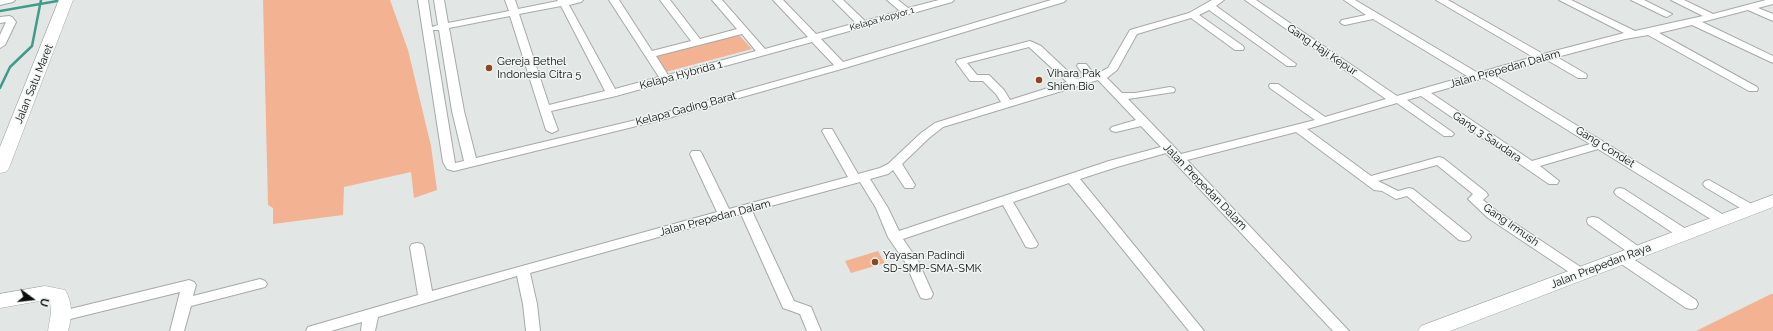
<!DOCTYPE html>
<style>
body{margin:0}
#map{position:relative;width:1773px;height:331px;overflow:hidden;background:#e2e7e6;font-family:Raleway,sans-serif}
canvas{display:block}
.north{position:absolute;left:12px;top:279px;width:40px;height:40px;-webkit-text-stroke:3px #f0f5f3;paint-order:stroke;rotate:105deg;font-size:11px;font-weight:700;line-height:16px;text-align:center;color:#0d0f0e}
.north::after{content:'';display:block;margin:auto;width:14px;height:18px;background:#0d0f0e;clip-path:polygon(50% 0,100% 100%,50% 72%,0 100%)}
</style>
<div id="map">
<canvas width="1773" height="331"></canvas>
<div class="north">U</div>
</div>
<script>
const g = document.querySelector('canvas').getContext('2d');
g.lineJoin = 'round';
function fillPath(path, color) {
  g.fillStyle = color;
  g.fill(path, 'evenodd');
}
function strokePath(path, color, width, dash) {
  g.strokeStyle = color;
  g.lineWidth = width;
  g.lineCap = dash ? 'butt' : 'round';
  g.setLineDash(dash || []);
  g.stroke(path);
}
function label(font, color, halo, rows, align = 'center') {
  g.font = font + ' Raleway,sans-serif';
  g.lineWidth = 3;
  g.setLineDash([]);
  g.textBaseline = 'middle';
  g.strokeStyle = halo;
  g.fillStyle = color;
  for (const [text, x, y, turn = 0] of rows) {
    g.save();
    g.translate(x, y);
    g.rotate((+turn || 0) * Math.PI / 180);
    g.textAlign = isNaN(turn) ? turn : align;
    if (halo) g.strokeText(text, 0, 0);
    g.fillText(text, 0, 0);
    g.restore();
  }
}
fillPath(new Path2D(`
 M263,0H390L408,50L431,146L437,190L414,198L411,172L344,187L343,215L273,224V208L268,205Z
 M738,34L752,49L658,74L646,58Z
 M878,251L885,263L851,273L845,261Z
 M1771,294H1773V331H1696Z`), '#f3b291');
strokePath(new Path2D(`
 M0,11L63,0
 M0,88L10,67L32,46L41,0`), '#409c8a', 2.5);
const street = new Path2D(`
 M0,0H15L13,2L0,5Z
 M418,0H428L432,27L438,25L434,0H444L448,23L509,11L505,0H515L518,9L558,1L557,0H583L581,2L569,5L615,89L659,77L609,0H619L652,51L691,41L660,0H670L700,39L737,29L712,0H722L765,49L808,37L773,0H783L816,34L856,23L833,0H843L865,21L900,11L887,0H898L908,8L939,0H954L952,2L821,39L843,62L1051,0H1066L1064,2L845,68L661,120L454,171L447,169L443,162ZM561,6L605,91L549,105L519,14ZM510,16L546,130L552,133L558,130L551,111L616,96L812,42L834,65L653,116L476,158L464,111L449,28ZM433,30H439L452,111L464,161L455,163ZM742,34L756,51L668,75L656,56Z
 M1212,0H1224L1216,6L1296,64L1295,66H1287L1209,10L1199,15L1243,46L1244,48L1243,50H1235L1191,18L1137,34L1117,70L1107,78L1122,93H1135L1170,87L1174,88L1175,90L1174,92L1128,99L1181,154L1315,120L1270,88L1269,86L1270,84H1278L1325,117L1386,99L1245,0H1256L1397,96L1467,76L1373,19L1345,25L1342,24L1340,22L1342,20L1366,15L1344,0H1355L1478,73L1533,57L1436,0H1448L1543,54L1624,33L1559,0H1571L1635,31L1703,16L1671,0H1684L1713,14L1766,0H1773V4L1758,8L1773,14V21L1748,10L1702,22L1773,56V63L1692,25L1659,33L1757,87L1758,89L1757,91H1749L1648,35L1625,39L1557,57L1586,74L1587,76L1586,78H1578L1547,60L1494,75L1727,217L1728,220L1727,223H1717L1598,149L1540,166L1559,181L1557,184H1549L1421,96L1407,100L1452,132L1454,134L1452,136H1444L1397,103L1307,129L1371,176L1439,157L1443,158L1486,192L1488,195L1483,200L1498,212L1585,270L1587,273L1585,276L1580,278L1575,276L1488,218L1468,199L1473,194L1437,165L1378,181L1398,191L1409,188L1413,189L1469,234L1471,237L1469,240L1464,241L1459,240L1407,196L1396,199L1382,191L1374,190L1296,132L1187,160L1349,331H1333L1166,153L1117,167L1080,179L1204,331H1189L1069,183L1013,202L1038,244L1036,247L1031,248L1026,247L1003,205L903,239L918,261L933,294L931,298L926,299L921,298L919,294L905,262L888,237L876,208L860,182L752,211L794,301L811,307L821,331H807L800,314L783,308L741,214L530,273L537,304L540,331H526L523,304L517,276L378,317L375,331H361L362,322L331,331H306L308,327L418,295L410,247L412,244L417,243L422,244L424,247L432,291L717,212L690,154L692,151H700L702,154L729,209L848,177L822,131L824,129H832L858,174L880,168L888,164L921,133L935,123L1001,102L996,94L983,81H970L956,62L957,60L1030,41L1041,46L1076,79L1085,77L1077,66L1078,64H1086L1095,75L1108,68L1130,30L1189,13ZM1029,47L1067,82L1010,100L1004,90L989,75H977L967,63ZM1484,78L1590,144L1532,161L1431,93ZM1098,80L1136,120L1112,127L1110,129L1112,131L1116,132L1141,126L1161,147L1109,161L899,231L888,208L870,179L888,174L893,170L905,188H913L915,185L902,164L929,138L943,127Z
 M1631,0H1644L1672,14L1667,17L1664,16Z
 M9,16L12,17L16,22L5,45L0,48V35L6,22L0,23V17Z
 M1709,180L1755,206L1757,209L1755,212H1747L1705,187L1703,184L1705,181Z
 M1620,188L1624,189L1689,231L1691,234L1689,237L1684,238L1679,237L1616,195L1614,192L1616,189Z
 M1593,217L1598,218L1642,249L1644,252L1642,255L1637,257L1632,255L1588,224L1587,221L1588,218Z
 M1622,253L1627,255L1696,300L1698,304L1696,308L1691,309L1686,308L1617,261L1615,258L1617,255Z
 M260,279L265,281L267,284L265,287L191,306L184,331H170L180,292L62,321L57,320L55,316L57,312L62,311L189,280L194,282L196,285L193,296Z`);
const secondary = new Path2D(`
 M59,0H73L9,168L6,172L0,173V147Z
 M1773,195V207L1450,331H1418L1421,326Z
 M45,286L65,290C73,303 72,317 68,331H48L51,313L50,301L45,300L0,308V294Z`);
strokePath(street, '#a5aaa8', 2);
strokePath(secondary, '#a5aaa8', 1);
fillPath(street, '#fff');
fillPath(secondary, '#fff');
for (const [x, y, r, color] of [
 [489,68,4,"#8d4720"],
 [1039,80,4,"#8d4720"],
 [875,262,4,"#8d4720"]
]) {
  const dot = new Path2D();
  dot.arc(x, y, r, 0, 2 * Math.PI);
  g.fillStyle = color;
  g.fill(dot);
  strokePath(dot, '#f0f5f3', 1.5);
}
label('9px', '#0d0f0e', '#f0f5f3', [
 ["Kelapa Kopyor 1",882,19,-16]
]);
label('11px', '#0d0f0e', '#f0f5f3', [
 ["Gang Haji Kepur",1322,50,34],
 ["Jalan Prepedan Dalam",1505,69,-16],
 ["Kelapa Hybrida 1",681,75,-15],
 ["Jalan Satu Maret",34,84,-68],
 ["Kelapa Gading Barat",686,109,-15],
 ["Gang 3 Saudara",1487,137,34],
 ["Gang Condet",1605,147,32],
 ["Jalan Prepedan Dalam",1205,187,46],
 ["Jalan Prepedan Dalam",715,218,-15],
 ["Gang Irmush",1511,225,35],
 ["Jalan Prepedan Raya",1601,266,-21]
]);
label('11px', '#0d0f0e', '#f0f5f3', [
 ["Gereja Bethel",497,62],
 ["Indonesia Citra 5",497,75],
 ["Vihara Pak",1047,74],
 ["Shien Bio",1047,87],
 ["Yayasan Padindi",883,256],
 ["SD-SMP-SMA-SMK",883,269]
], 'left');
</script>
